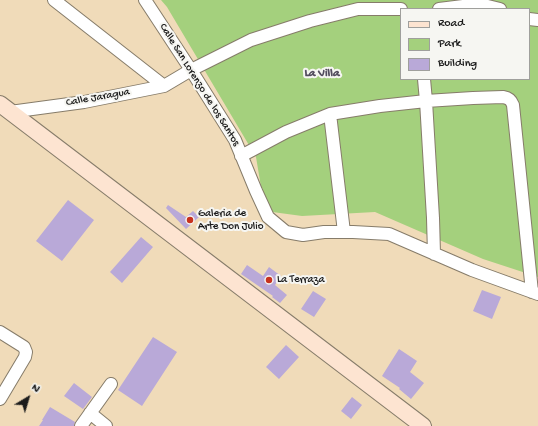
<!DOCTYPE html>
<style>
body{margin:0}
#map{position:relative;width:538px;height:426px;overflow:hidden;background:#f0dbb9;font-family:"Gochi Hand",sans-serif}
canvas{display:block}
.legend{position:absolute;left:400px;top:8px;width:130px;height:72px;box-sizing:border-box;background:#f6f6f2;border:1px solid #9f9f9c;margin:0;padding:5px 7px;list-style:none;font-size:12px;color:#1c1c1c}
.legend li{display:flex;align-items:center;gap:8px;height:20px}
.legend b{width:20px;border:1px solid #9f9f9c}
.north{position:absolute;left:8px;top:378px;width:40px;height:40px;-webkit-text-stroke:3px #f6f6f2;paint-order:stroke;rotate:38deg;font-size:11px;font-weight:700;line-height:16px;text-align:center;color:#1c1c1c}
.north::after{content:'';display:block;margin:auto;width:14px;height:18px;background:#1c1c1c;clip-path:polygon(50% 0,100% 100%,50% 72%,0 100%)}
</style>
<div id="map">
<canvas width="538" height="426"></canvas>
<ul class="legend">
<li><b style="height:5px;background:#fde4d1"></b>Road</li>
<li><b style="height:11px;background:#a4d07d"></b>Park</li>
<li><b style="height:11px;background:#b9a9d8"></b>Building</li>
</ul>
<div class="north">N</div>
</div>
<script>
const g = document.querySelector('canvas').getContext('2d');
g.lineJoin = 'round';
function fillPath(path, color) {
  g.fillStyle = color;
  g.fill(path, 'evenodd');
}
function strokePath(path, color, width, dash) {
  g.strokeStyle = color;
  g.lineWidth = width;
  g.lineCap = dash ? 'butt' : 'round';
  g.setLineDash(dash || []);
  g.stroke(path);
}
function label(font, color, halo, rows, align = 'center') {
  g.font = font + ' "Gochi Hand",sans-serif';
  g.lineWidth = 4;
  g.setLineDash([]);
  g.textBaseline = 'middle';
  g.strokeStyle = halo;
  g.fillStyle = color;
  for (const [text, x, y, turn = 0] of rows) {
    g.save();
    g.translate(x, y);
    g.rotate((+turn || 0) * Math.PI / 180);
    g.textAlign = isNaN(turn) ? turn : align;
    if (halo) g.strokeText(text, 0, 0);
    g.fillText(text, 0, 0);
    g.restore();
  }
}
fillPath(new Path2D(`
 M161,0H538V277L483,259L375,212L302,216L265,211L256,157L167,7ZM401,9H529V79H401Z`), '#a4d07d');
fillPath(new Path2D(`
 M68,200L94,220L62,261L36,241Z
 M168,205L186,217L193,211L199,217L186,229L166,208Z
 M141,237L153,247L122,283L110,272Z
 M247,265L263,276L269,267L281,276L275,285L287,295L280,303L272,297L273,296L241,274Z
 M482,290L501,297L492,319L473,311Z
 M313,291L326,299L314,317L301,309Z
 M153,337L177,352L142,406L118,390Z
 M286,345L299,357L279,379L266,367Z
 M399,349L417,361L410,372L424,383L411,399L399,389L400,388L382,376Z
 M74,383L92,397L83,409L64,396Z
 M352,397L362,405L351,419L341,411Z
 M50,407L75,422L74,426H39L43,420H42Z`), '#b9a9d8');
const street = new Path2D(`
 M54,0L164,86
 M145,0L191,70L235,140L256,191L268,217L286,232L303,235L324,232H353L389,234L472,270L538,294
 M439,9L479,4L500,9
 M529,19L538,20
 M424,79L426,101L433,218L434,254
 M10,112L84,102L164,86L191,70L251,40L310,21L358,9H401
 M330,114L344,232
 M241,156L286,132L330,114L380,106L426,101L473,98L503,97C509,98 511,100 513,105L532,292
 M0,332L24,347L26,352L25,357L0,399
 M90,413L106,426
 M81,426L111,384`);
const secondary = new Path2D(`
 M0,104L423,426`);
strokePath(street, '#867c6a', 14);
strokePath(secondary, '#867c6a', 18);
strokePath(street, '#fff', 12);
strokePath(secondary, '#fde4d1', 16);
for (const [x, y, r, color] of [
 [190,220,4,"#c8321e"],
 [269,280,4,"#c8321e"]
]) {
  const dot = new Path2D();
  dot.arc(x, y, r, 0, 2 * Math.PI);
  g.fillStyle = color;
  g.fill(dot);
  strokePath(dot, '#f6f6f2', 1.5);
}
label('11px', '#1c1c1c', '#f6f6f2', [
 ["Calle San Lorenzo de los Santos",199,85,58],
 ["Calle Jaragua",98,98,-10]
]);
label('11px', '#1c1c1c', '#f6f6f2', [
 ["Galeria de",198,214],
 ["Arte Don Julio",198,227],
 ["La Terraza",277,280]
], 'left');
label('bold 12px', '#534d5e', '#f6f6f2', [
 ["La Villa",322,74]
]);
</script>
